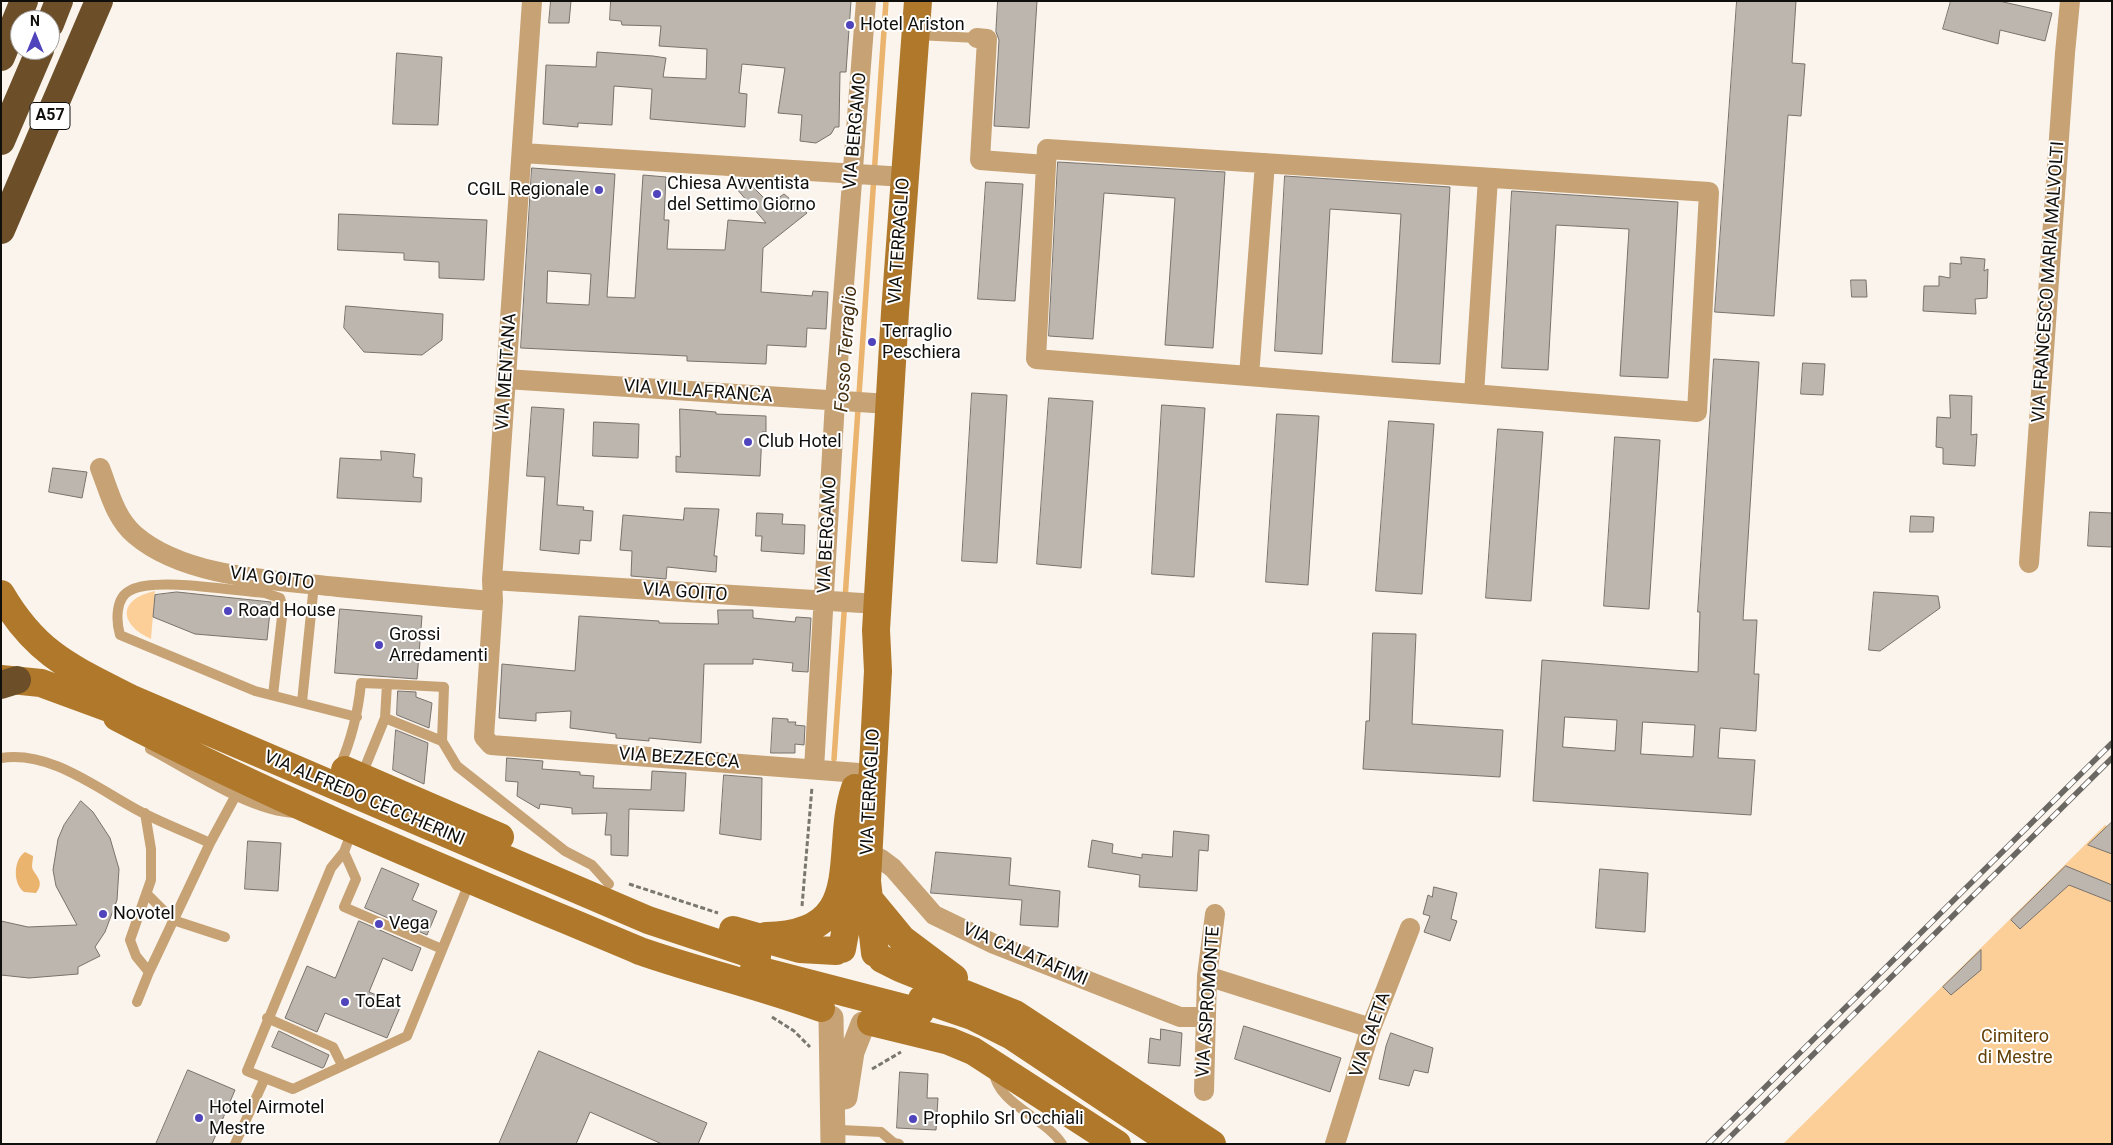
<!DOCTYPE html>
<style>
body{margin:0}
#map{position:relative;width:2113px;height:1145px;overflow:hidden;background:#faf4ec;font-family:Roboto,sans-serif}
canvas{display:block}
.frame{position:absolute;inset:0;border:2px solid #110f0c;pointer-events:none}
.north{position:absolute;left:10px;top:10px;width:50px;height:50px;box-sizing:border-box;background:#fff;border:1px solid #a09f9e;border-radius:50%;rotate:0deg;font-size:14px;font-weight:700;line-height:20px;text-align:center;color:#110f0c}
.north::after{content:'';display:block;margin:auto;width:18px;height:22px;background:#5044bc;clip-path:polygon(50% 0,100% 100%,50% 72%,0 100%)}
</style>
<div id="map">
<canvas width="2113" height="1145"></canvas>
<div class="frame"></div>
<div class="north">N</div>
</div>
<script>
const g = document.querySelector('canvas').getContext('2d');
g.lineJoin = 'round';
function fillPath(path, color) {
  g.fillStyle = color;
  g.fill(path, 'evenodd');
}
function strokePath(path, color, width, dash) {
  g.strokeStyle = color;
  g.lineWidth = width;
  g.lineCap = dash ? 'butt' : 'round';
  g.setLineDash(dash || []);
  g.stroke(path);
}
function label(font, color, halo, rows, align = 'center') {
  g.font = font + ' Roboto,sans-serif';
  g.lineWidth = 4;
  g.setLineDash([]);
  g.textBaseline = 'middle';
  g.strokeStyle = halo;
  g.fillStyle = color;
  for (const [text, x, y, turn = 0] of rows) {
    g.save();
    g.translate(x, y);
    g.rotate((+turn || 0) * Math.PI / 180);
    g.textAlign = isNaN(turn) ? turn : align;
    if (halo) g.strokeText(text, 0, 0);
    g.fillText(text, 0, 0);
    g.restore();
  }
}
fillPath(new Path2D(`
 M155,591L151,639C118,624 118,599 155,591Z
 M2105,825L2112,828V1144H1783Z`), '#fdcf98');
fillPath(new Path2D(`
 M25,852L33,856C33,861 31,866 33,870C38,878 44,883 36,893L24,892C13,884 13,860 25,852Z`), '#eab36e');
strokePath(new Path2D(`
 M834,759L886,1`), '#eab36e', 5.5);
const building = new Path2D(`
 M551,1H571L569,23H549Z
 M611,1H851L846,72H840L839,127H835L831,134L816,143L800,141L802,115L778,113L785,68L742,64L739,93L747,94L745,127L650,119L652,89L614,86L612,125L578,123V127L543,124L546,65L596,67L597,52L653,56L666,58L663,77L706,79L707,49L659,46L661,26L622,25L621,21L610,20Z
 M998,1H1037L1029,128L994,126L999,40L996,32Z
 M1737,1H1796L1792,63L1805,64L1801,116L1788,115L1774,316L1715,312Z
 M1951,1H1999L2052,13L2045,41L2000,30L1998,44L1943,29Z
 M397,53L442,57L438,125L393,124Z
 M1058,162L1225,172L1213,348L1165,345L1175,198L1104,193L1093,339L1049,336Z
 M532,168L615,174L607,297L635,298L643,175L666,177L664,220H669L667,249L725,250L728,220L766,223L730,181L733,178L745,179L770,204L784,194L807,213L763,248L761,292L812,296L813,291L828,292L826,329L807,328L806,347L767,345L766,364L687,361V356L521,348ZM548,271L591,274L589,305L547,303Z
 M1285,176L1450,187L1440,364L1392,362L1401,214L1330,209L1322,354L1275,351Z
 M986,182L1023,184L1015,301L978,299Z
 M1512,191L1678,202L1668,378L1620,376L1629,229L1556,225L1548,370L1502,368Z
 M339,214L487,220L484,280L439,278V262L404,260V253L338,250Z
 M1961,257L1985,259L1984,271L1988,269L1987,298L1975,299L1976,314L1923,311L1924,286H1939V276L1950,278V263L1961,264Z
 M1851,280H1866L1867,297H1852Z
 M346,306L443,314L442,340L422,355L364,352L344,328Z
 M1714,359L1759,362L1743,620H1757L1754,674H1759L1756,731L1720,728L1718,758L1755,760L1751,815L1533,801L1542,660L1698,672L1700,612H1698ZM1565,717L1617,720L1615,751L1563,747ZM1643,722L1695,725L1693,757L1641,754Z
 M1803,363L1825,364L1823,395L1801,394Z
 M972,393L1007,395L997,563L962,561Z
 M1950,395L1972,396L1971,435L1977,434L1975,466L1943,464V448L1936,447L1937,417L1950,418Z
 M1049,398L1093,401L1081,568L1037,564Z
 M1162,405L1205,408L1194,577L1152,574Z
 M532,407L564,409L557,505L584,507L583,510L593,511L591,541L580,540L579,554L540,550L545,477L527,476Z
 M680,409L716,412V414L766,416V432H762L760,476L676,472V456L680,457Z
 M1277,414L1319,416L1308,585L1266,582Z
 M1389,421L1434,424L1422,594L1376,591Z
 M594,422L639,424L638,458L593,456Z
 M1498,429L1543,432L1531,601L1486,598Z
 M1615,437L1660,440L1649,609L1604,606Z
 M381,451L415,454L413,477L422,478L421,502L337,498L340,458L381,460Z
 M53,468L87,472L82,498L49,492Z
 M685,508L719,509L714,556H717L716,572L667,567L666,579L631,576L632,551L620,550L623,515L683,520Z
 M2090,512L2112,513V547L2088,546Z
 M757,513L783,514L782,524L805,525L804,554L761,551L762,536H756Z
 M1911,516L1934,517L1933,532H1910Z
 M177,592L271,602L267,640L195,634L153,617L155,595Z
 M1874,592L1938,596L1940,608L1880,651L1869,650Z
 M340,609L422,616L417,679L335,673Z
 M718,610H753V618L795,622L796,617L811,618L808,672L792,671L793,663L753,659V664H704L701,743L649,738V741L616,738V734L570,728L571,711L536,713V721L499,718L502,664L575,671L579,616L659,621V623L718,624Z
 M1373,633L1416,634L1412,724L1503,730L1500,777L1363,769L1366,721H1369Z
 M398,691L416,692V697L432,703L429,728L397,715Z
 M773,718L788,719V722H796L795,725L805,726L804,745L795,744V753H771Z
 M396,730L428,743L424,784L393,770Z
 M507,758L543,761L542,769L580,772V775L594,776L593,788L651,790L652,771L686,773L684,811L629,809L628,856L611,855V835H605L607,813L572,814V808L540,804L539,809L517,796L518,782L506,781Z
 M724,775L762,778L761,840L720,834Z
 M81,801L93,812L110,838L119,869L117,900L105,932L95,947L100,956L78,967V974L29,978L1,975V921L28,927L77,925L56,886L53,870L58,839L64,825Z
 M2112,822V854L2088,845Z
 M1174,831L1209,835L1208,851L1199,850L1197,891L1139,887L1140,875L1088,867L1092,840L1113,844L1112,853L1142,858V854L1172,857Z
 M248,841L281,843L278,891L245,889Z
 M936,852L1011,858L1009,885L1060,891L1058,927L1020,925L1022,900L931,893Z
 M2066,866L2112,885V902L2069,885L2020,929L2011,920Z
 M382,868L419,884L412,900L437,911L427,935L365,908Z
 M1600,869L1648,873L1645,932L1596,928Z
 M1434,887L1457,893L1451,919L1457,921L1450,941L1424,932L1430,916L1423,914L1428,895L1432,897Z
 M359,921L421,948L412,971L383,958L369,992L401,1005L387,1038L325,1013L317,1032L285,1018L307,966L335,978Z
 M1981,950V970L1951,995L1943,987Z
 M1244,1026L1341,1058L1330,1092L1235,1059Z
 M1161,1029L1182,1033L1180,1066L1148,1063L1150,1038L1160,1040Z
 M279,1031L329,1055L324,1067L322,1068L272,1047Z
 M1391,1033L1433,1048L1428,1073L1414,1070L1409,1086L1379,1079L1386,1046Z
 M539,1051L707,1123L698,1144H662L590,1112L576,1144H499Z
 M188,1070L235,1090L212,1144H156Z
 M900,1072L928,1074L927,1098H938L936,1130L897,1128Z`);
fillPath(building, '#bcb6af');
strokePath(building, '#78726c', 1);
strokePath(new Path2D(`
 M629,884L718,913
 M802,906L812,787
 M772,1017L794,1031L810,1047
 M872,1069L901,1052`), '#7a7771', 3, [5, 2.5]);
strokePath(new Path2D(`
 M917,35L977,38
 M273,695L283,608L280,598L265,593C234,591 156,577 131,590C115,597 116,621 120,635L255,691L357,717
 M302,702L314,584
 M385,718L387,684L444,687L442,741
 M150,749C190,770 250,811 295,813
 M1,758C52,750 100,791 143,813C165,824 188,833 210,843L243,782
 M339,768C352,739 358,714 361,683L387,684
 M361,777L385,718L442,741L457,766L565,851L592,865L609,884
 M145,813L151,849V880L130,940L136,956L149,972
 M352,831L344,852L331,868L247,1071L293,1089L407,1036L470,881
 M344,852L356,879L344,907L442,949
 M147,894L173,920L225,937
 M137,1002L149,972L210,843
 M267,1018L333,1047L342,1065
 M994,1072C997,1104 1046,1118 1062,1144
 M841,1130L881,1132L894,1143L899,1144
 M235,1144L265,1078`), '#c7a274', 10);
strokePath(new Path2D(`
 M532,1L492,580L493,601L484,737L491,745L872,774
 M977,38L987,39L980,160L1046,165L1036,359L1697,412L1709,192L1047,149L1046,165
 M522,153L905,177
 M1249,376L1265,163
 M506,379L889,404
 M1474,394L1488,178
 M100,468C109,491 115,518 135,535C185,578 275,580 338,587C390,592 442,597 493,601
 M2029,563L2065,53L2070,1
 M492,580L878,604
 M814,769L835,401L866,1
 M868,853L881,859L893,868L934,915L994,944L1180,1017H1205
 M1207,976L1371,1028
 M1204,1091L1207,976L1215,914
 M1335,1144L1371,1028L1410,928`), '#c7a274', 20);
strokePath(new Path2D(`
 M831,1018L833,1144
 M845,1097L852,1052L863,1024`), '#c7a274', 25);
strokePath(new Path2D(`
 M1,594C36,654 71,668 130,698L648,920L757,956
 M1,679L41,683L139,719
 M117,717C287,806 464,877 640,951C700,972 762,986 821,1008
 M345,770L500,837
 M869,899L902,939L954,978
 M733,930L800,949L836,951
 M766,936C870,935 833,852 855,788
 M842,949L852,895V869
 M875,953L867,881L878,671L876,630L895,312L918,1
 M882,959L900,968L1015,1014L1212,1144
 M922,999L972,1016L1012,1036L1174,1144
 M871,1022L949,1041L973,1051L1117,1144`), '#af782b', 28);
strokePath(new Path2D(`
 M50,24L59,1
 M1,57L24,1
 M1,141L40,50
 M1,230L99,1
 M1,685L17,680`), '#6c4f29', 28);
const rail = new Path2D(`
 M1708,1144L2112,743
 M1723,1144L2112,758`);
strokePath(rail, '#6b6762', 5.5);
strokePath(rail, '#fff', 4, [11]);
strokePath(new Path2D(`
 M754,969L920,1012`), '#af782b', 28);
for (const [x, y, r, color] of [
 [850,25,5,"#5044bc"],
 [599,190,5,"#5044bc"],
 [657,194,5,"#5044bc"],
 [872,342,5,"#5044bc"],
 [748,442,5,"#5044bc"],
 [228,611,5,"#5044bc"],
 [379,645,5,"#5044bc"],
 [103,914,5,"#5044bc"],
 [379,924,5,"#5044bc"],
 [345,1002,5,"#5044bc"],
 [199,1118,5,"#5044bc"],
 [913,1119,5,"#5044bc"]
]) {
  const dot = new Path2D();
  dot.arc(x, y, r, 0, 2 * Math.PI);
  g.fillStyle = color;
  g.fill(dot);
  strokePath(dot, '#fff', 2);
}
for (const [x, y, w] of [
 [50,116,40]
]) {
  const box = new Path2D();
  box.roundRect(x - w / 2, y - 13.5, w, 27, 4);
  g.fillStyle = '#fff';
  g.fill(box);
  strokePath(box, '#110f0c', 1);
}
label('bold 16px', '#110f0c', null, [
 ["A57",50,116]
]);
label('18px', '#110f0c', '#fff', [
 ["Hotel Ariston",860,25],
 ["Chiesa Avventista",667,184],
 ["del Settimo Giorno",667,205],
 ["CGIL Regionale",589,190,"right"],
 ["Terraglio",882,332],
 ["Peschiera",882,353],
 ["Club Hotel",758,442],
 ["Road House",238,611],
 ["Grossi",389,635],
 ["Arredamenti",389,656],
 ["Novotel",113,914],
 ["Vega",389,924],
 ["ToEat",355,1002],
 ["Hotel Airmotel",209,1108],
 ["Mestre",209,1129],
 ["Prophilo Srl Occhiali",923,1119]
], 'left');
label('18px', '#110f0c', '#fff', [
 ["VIA BERGAMO",856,131,-85],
 ["VIA TERRAGLIO",900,241,-86],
 ["VIA FRANCESCO MARIA MALVOLTI",2049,282,-86],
 ["VIA MENTANA",507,372,-86],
 ["VIA VILLAFRANCA",698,392,4],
 ["VIA BERGAMO",828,535,-87],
 ["VIA GOITO",272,579,7],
 ["VIA GOITO",685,593,4],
 ["VIA BEZZECCA",679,759,4],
 ["VIA TERRAGLIO",871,792,-87],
 ["VIA ALFREDO CECCHERINI",364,799,23],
 ["VIA CALATAFIMI",1025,955,23],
 ["VIA ASPROMONTE",1209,1002,-86],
 ["VIA GAETA",1371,1035,-71]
]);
label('18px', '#654109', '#fff', [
 ["Cimitero",2015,1037],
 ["di Mestre",2015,1058]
]);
label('italic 19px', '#432d0f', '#fff', [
 ["Fosso Terraglio",847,349,-86]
]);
</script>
